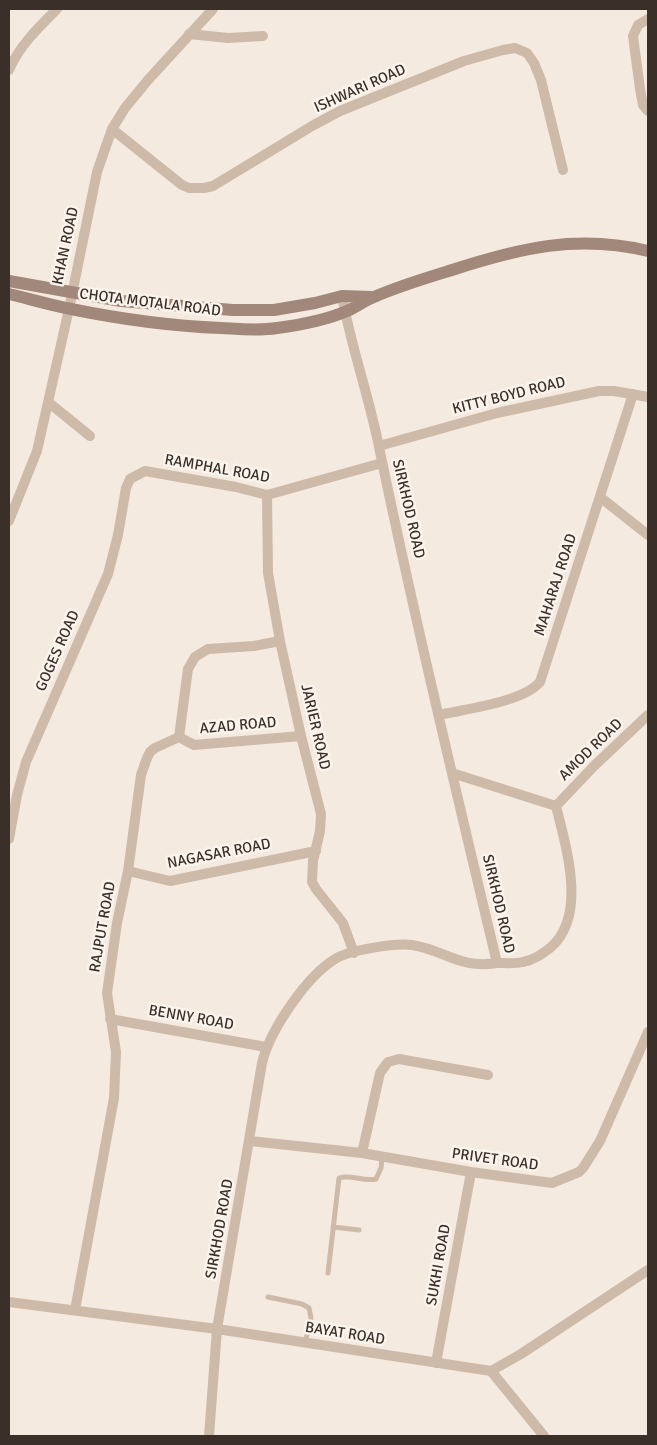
<!DOCTYPE html>
<style>
body{margin:0}
#map{position:relative;width:657px;height:1445px;overflow:hidden;background:#f5eadf;font-family:Signika,sans-serif}
canvas{display:block}
.frame{position:absolute;inset:0;border:10px solid #3b2f2a;pointer-events:none}
</style>
<div id="map">
<canvas width="657" height="1445"></canvas>
<div class="frame"></div>
</div>
<script>
const g = document.querySelector('canvas').getContext('2d');
g.lineJoin = 'round';
function strokePath(path, color, width, dash) {
  g.strokeStyle = color;
  g.lineWidth = width;
  g.lineCap = dash ? 'butt' : 'round';
  g.setLineDash(dash || []);
  g.stroke(path);
}
function label(font, color, halo, rows, align = 'center') {
  g.font = font + ' Signika,sans-serif';
  g.lineWidth = 5;
  g.setLineDash([]);
  g.textBaseline = 'middle';
  g.strokeStyle = halo;
  g.fillStyle = color;
  for (const [text, x, y, turn = 0] of rows) {
    g.save();
    g.translate(x, y);
    g.rotate((+turn || 0) * Math.PI / 180);
    g.textAlign = isNaN(turn) ? turn : align;
    if (halo) g.strokeText(text, 0, 0);
    g.fillText(text, 0, 0);
    g.restore();
  }
}
strokePath(new Path2D(`
 M333,1227L359,1230
 M328,1273L339,1178C351,1174 364,1182 376,1179L381,1168L382,1157
 M268,1297L302,1304L309,1308L311,1318L305,1343`), '#cebaa9', 5);
strokePath(new Path2D(`
 M648,19L638,25L633,36L640,89L643,105L648,111
 M189,34L228,38L263,36
 M9,70C19,46 39,27 57,9
 M112,129L182,185L189,188H204L213,186L312,126L340,111L464,61L503,50L515,48L527,53L534,63L541,80L563,170
 M48,402L90,436
 M379,446L497,413L599,391H614L648,397
 M267,495L268,573L280,641L301,736L321,814L320,831L313,861L312,882L316,889L343,923L354,953
 M600,497L648,535
 M9,521L37,451L69,309L97,172L112,129L125,108L148,80L213,9
 M439,715C466,709 523,702 540,682L633,394
 M179,737L194,745L301,736
 M452,773L556,806L594,766L648,715
 M9,839L17,795L26,762L108,574L118,535L126,488L130,479L145,471L236,487L267,495L382,463
 M128,871L170,881L316,851
 M497,963C505,963 515,964 523,962C534,960 542,954 550,948C588,916 566,847 556,806
 M110,1019L266,1047
 M250,1141L362,1153L471,1172L552,1183L579,1172L583,1168L600,1141L648,1032
 M362,1153L380,1073L388,1062L399,1059L488,1075
 M9,1302L217,1329L491,1371L521,1354L648,1270
 M75,1310L114,1098L116,1052L107,993L117,923L128,871L141,775L147,758L150,752L155,748L179,737L188,669L195,657L208,649L254,646L280,641
 M436,1363L471,1172
 M491,1371L544,1436
 M209,1436L217,1329L262,1063C270,1030 306,977 335,959C349,950 395,943 412,945C445,950 459,969 497,963C456,791 415,620 379,447C369,396 351,347 342,296`), '#cebaa9', 10);
strokePath(new Path2D(`
 M9,281L121,301L233,310H274L315,303L342,296L371,297
 M9,294C30,299 50,305 71,309C120,319 171,326 221,328C240,329 259,331 277,328C300,325 326,320 347,311C356,307 364,301 374,297C399,286 426,278 452,270C520,248 577,234 648,251`), '#a2887a', 12);
label('15px', '#3b2f2a', '#fbf4ec', [
 ["ISHWARI ROAD",360,89,-24],
 ["KHAN ROAD",66,246,-78],
 ["CHOTA MOTALA ROAD",150,303,7],
 ["KITTY BOYD ROAD",509,396,-14],
 ["RAMPHAL ROAD",217,469,10],
 ["SIRKHOD ROAD",408,509,77],
 ["MAHARAJ ROAD",556,585,-72],
 ["GOGES ROAD",58,651,-66],
 ["AZAD ROAD",238,726,-5],
 ["JARIER ROAD",315,727,77],
 ["AMOD ROAD",591,750,-44],
 ["NAGASAR ROAD",219,854,-11],
 ["SIRKHOD ROAD",498,904,77],
 ["RAJPUT ROAD",103,927,-80],
 ["BENNY ROAD",191,1018,10],
 ["PRIVET ROAD",495,1160,8],
 ["SIRKHOD ROAD",220,1229,-80],
 ["SUKHI ROAD",439,1265,-80],
 ["BAYAT ROAD",345,1334,9]
]);
</script>
